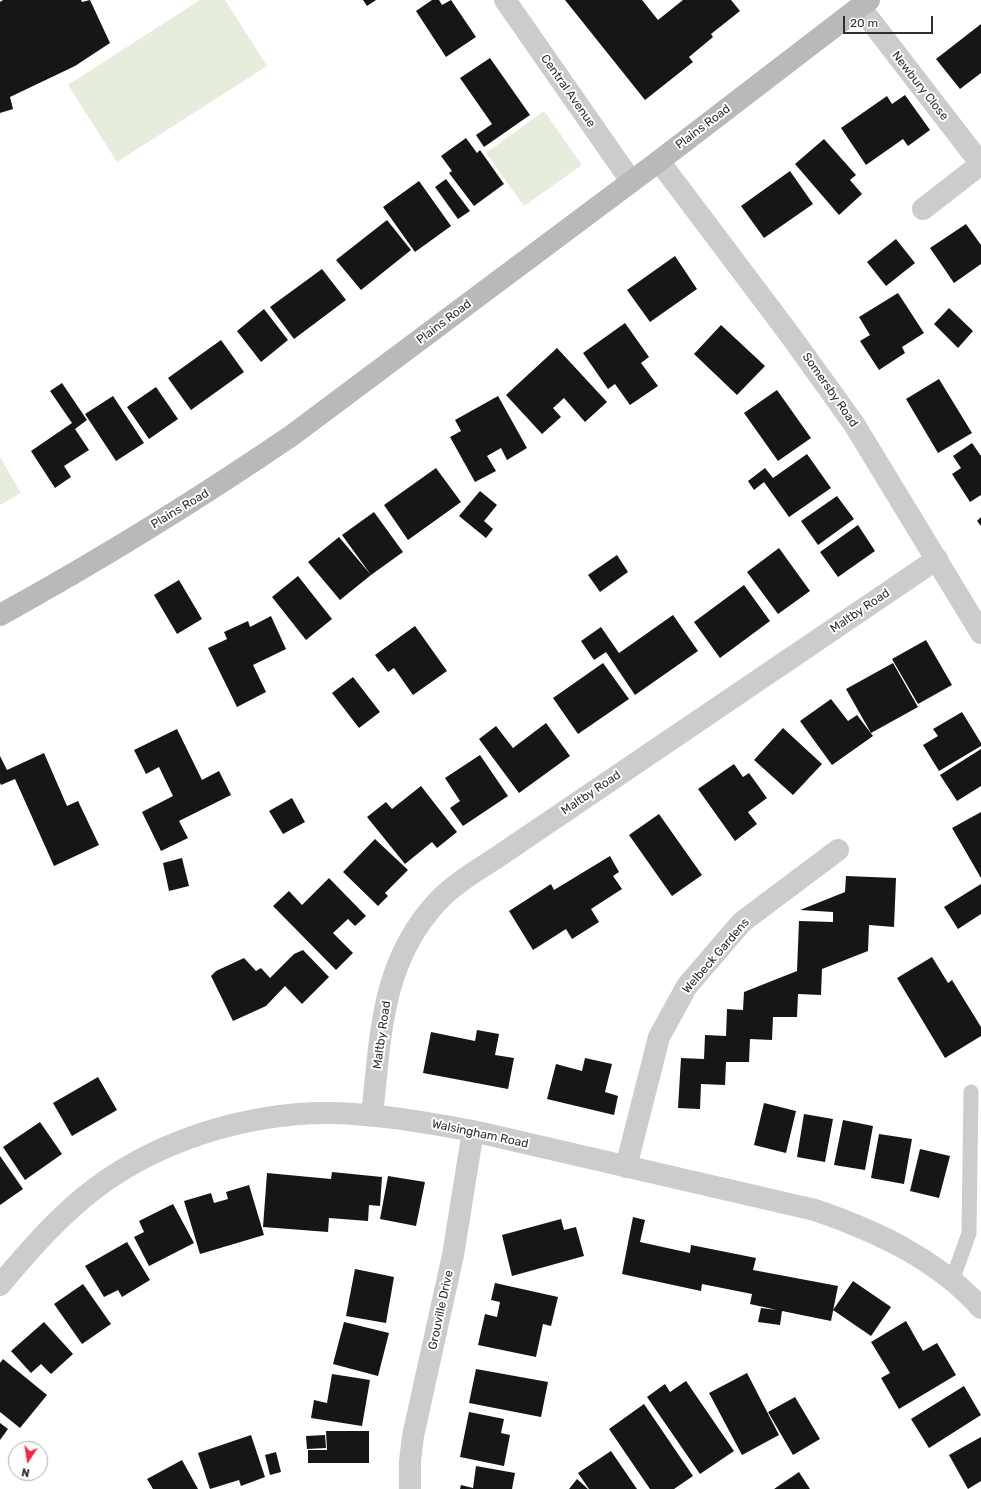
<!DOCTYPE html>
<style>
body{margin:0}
#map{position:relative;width:981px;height:1489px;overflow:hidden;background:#fff;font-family:Rubik,sans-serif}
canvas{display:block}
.north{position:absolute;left:8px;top:1441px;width:40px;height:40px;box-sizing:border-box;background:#fff;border:1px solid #acacac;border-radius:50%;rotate:192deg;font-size:11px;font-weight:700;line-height:16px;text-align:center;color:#2f2f2f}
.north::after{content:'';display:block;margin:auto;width:14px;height:18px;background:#ee2a47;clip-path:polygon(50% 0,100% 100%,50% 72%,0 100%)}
.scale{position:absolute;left:843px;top:16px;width:90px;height:18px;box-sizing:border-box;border:2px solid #2f2f2f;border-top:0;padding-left:5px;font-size:12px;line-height:14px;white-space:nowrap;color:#2f2f2f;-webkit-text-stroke:3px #fff;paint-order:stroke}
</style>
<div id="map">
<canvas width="981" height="1489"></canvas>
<div class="north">N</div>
<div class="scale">20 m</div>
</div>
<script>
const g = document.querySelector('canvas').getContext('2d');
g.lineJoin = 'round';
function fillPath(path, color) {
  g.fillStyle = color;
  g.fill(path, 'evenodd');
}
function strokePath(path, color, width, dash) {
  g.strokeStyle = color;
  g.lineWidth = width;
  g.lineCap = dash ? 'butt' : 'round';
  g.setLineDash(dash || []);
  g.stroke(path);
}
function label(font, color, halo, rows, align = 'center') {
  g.font = font + ' Rubik,sans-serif';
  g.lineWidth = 4;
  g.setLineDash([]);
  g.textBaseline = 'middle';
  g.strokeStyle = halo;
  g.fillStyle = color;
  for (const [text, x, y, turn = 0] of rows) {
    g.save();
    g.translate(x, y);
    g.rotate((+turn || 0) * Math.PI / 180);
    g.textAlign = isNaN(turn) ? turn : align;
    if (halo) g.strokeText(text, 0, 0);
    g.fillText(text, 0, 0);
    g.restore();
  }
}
fillPath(new Path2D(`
 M200,0H225L267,66L117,162L68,85Z
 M544,111L582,165L524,206L486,153Z
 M0,457L21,493L0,505Z`), '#e7eddd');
fillPath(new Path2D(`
 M3,0H81L82,2L90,0L110,43L75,66L10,97L13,109L0,113V2Z
 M363,0H376L367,6Z
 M432,0H439L442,5L451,0L476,37L446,57L416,11Z
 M565,0H642L658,20L683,0H731L740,11L711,34L713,37L689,57L693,62L645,100Z
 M981,24V73L960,89L936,59Z
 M490,58L530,115L484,147L476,135L492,124L460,78Z
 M905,95L930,130L908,146L903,139L866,165L841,128L887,96L892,104Z
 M466,138L477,153L480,150L504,184L474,206L449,173L452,171L441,156Z
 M824,139L856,175L850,180L862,194L839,215L795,164Z
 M790,171L813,204L764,238L741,206Z
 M446,179L470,211L458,219L435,187Z
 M419,181L451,226L415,252L383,207Z
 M387,220L411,250L361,290L336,260Z
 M966,224L981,245V264L954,283L930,248Z
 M896,239L915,263L886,286L867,262Z
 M675,256L697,289L650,322L627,290Z
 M322,269L346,300L294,339L270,307Z
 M898,293L924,333L902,347L905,353L879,370L860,341L870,335L859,317Z
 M949,308L973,331L958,348L934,324Z
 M264,309L288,340L261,362L237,331Z
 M625,323L649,357L641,363L658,386L630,405L615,384L608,389L583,353Z
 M721,325L765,366L737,395L694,354Z
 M221,340L244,372L191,410L168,378Z
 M557,348L607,402L585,422L564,398L553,408L561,417L542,434L506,395Z
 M939,379L972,433L938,453L906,399Z
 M62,383L87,420L75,429L89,450L64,466L71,477L55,488L31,451L72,423L50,391Z
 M156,387L178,419L149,439L127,407Z
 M777,390L811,438L778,461L744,413Z
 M113,396L144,443L116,461L85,414Z
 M498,396L527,448L507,460L501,448L487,456L496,471L475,482L450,437L461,431L455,420Z
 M972,443L981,456V495L970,502L952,474L961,468L953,456Z
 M807,454L831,488L789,517L764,482L754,490L748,481L765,468L773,478Z
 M436,468L461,502L408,540L384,505Z
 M480,491L497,505L484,521L493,529L486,538L459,516Z
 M837,496L854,519L818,545L801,521Z
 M374,512L403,552L371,575L342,535Z
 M981,517V526L977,521Z
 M858,525L875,551L838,577L820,552Z
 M339,537L371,575L340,600L308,562Z
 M779,548L810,591L778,614L747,572Z
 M617,555L628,572L600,592L588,575Z
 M298,576L332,619L306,640L272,597Z
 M179,580L202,619L177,634L154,595Z
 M744,585L770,621L720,658L694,622Z
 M673,615L698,651L635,695L606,652L594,660L581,641L601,627L619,653Z
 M271,616L286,649L253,665L266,692L237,707L208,648L227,639L224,632L248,621L250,627Z
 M415,626L447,671L413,695L394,668L388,672L375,655Z
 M926,640L952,685L918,704L892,659Z
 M603,663L629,699L578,734L553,698Z
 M893,663L918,707L871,733L846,689Z
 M353,677L380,712L359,728L332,693Z
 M831,699L848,721L857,715L873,736L832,765L800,721Z
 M962,712L981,743V746L939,771L923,745L938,736L933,729Z
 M546,723L570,756L519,793L479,739L496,726L513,748Z
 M783,728L822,764L793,795L754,760Z
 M177,729L202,780L219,771L231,795L179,821L188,838L161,851L142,812L173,796L159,767L146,774L134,750Z
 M981,749V786L957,801L940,775Z
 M44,753L67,806L78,801L99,845L54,866L15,779L1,785L0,783V756L7,770Z
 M480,755L508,796L463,826L450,808L460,801L445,778Z
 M734,764L743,777L749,773L767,798L748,812L757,824L735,841L698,789Z
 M421,786L457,832L437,848L432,842L405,864L367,817L386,802L392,809Z
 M292,798L305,822L283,834L269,811Z
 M981,812V878L952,828Z
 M659,814L702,875L672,896L629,835Z
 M375,839L408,870L385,893L388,896L378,906L343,872Z
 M610,856L619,872L613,876L622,889L591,909L599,922L572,939L566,929L533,950L509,911L551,884L554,890Z
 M182,858L189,886L169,891L163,863Z
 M846,876L896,878L894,927L869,925L868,951L822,969L821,995L798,994L797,1017H773L772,1040L750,1039L749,1062H726L725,1085L701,1084L700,1109L678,1108L681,1058L704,1059L705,1035L726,1036L727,1009L743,1010L744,992L797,971L799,921L833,922V912L800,910L845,892Z
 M329,878L366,916L355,926L348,919L333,933L353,953L336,970L273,906L289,891L302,905Z
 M981,884V914L958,929L944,907Z
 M303,950L329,977L302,1004L285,986L266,1006L233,1021L211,976L216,971L244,958L256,971L261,968L270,978L294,954Z
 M932,957L948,983L952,980L981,1027V1036L945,1058L897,978Z
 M477,1030L499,1034L495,1055L514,1058L508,1089L423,1073L431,1032L475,1041Z
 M585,1058L612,1064L605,1092L618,1096L614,1115L547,1099L556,1064L582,1071Z
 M98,1077L117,1110L72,1136L53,1103Z
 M764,1103L796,1111L786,1153L754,1145Z
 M804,1114L833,1119L825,1162L797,1157Z
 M843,1120L873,1126L865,1170L834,1165Z
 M40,1122L62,1154L25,1180L3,1147Z
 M879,1134L912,1139L904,1184L871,1178Z
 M920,1149L950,1156L939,1198L910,1191Z
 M0,1156L23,1189L0,1205Z
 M332,1172L382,1177L380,1206L369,1205L368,1221L329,1218L328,1232L263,1227L267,1173L331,1179Z
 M388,1176L425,1182L416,1226L380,1219Z
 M249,1185L264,1235L200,1254L184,1201L211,1193L214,1203L228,1199L226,1192Z
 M173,1204L194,1243L149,1266L134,1237L144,1232L139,1221Z
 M633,1217L645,1220L640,1242L690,1253L691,1245L756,1258L753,1270L838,1286L831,1321L782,1311L780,1325L758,1322L761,1308L777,1310L750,1304L752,1294L702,1284L701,1291L622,1274Z
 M561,1219L564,1230L576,1227L584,1256L512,1276L502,1235Z
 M127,1242L150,1280L122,1297L118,1290L104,1297L85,1266Z
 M355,1269L394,1277L386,1323L346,1316Z
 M853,1281L891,1307L871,1336L833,1310Z
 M495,1283L558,1297L551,1326L543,1324L536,1357L478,1345L485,1314L497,1317L500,1302L491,1300Z
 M83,1284L111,1324L82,1344L54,1304Z
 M906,1321L923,1351L937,1343L956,1375L899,1409L881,1378L890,1373L871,1342Z
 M44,1322L73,1354L51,1374L41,1364L31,1373L11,1351Z
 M344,1322L389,1333L378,1376L333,1364Z
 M3,1359L47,1395L20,1428L0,1412V1363Z
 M476,1369L548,1382L541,1417L469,1403Z
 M747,1373L779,1435L742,1455L709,1393Z
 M332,1374L370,1380L362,1426L311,1418L314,1400L327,1403Z
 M686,1381L734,1451L700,1474L647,1397L665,1384L670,1392Z
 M964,1386L981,1415L929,1448L911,1419Z
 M795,1397L820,1439L793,1455L768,1412Z
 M644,1404L693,1476L674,1489H650L609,1429Z
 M469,1412L504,1419L501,1433L510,1435L504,1466L460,1457Z
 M0,1423L8,1429L0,1440Z
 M326,1431H369V1463H308V1450H327Z
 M251,1435L265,1477L241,1486L239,1480L210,1489L198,1453Z
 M325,1435L326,1448L307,1449L306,1436Z
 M981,1437V1481L968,1489L949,1455Z
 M611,1451L637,1489H589L578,1473Z
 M276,1452L281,1472L270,1475L265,1455Z
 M182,1460L198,1489H153L147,1479Z
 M476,1466L515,1473L512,1489H460L461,1485L473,1488Z
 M799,1472L810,1489H774Z
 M577,1479L588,1489H569Z`), '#161616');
strokePath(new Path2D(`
 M952,1281L969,1233L971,1092`), '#ccc', 15);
strokePath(new Path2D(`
 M505,0L631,181
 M860,7L981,164
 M923,209L981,164
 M372,1115C381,1037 380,963 438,901C455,883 478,870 499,856L937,559
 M626,1167L659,1037L687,986L742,922L838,850
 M0,1285C26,1254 52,1224 83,1198C150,1142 246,1112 332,1113C380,1114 427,1123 473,1131L815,1210C876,1231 937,1259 981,1308
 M410,1489V1461L413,1436L453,1255L473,1131`), '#ccc', 22);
strokePath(new Path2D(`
 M659,161L790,335L854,424L981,633`), '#ccc', 22);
strokePath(new Path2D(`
 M0,615C100,560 197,500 291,436L659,161L869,0`), '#b9b9b9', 22);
label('12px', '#2f2f2f', '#fff', [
 ["Newbury Close",920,86,52],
 ["Central Avenue",568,91,55],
 ["Plains Road",703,127,-37],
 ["Plains Road",444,322,-37],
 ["Somersby Road",830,390,55],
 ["Plains Road",180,509,-31],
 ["Maltby Road",860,611,-34],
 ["Maltby Road",591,793,-34],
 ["Welbeck Gardens",716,956,-49],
 ["Maltby Road",382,1035,-82],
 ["Walsingham Road",480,1134,12],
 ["Grouville Drive",441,1310,-78]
]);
</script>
